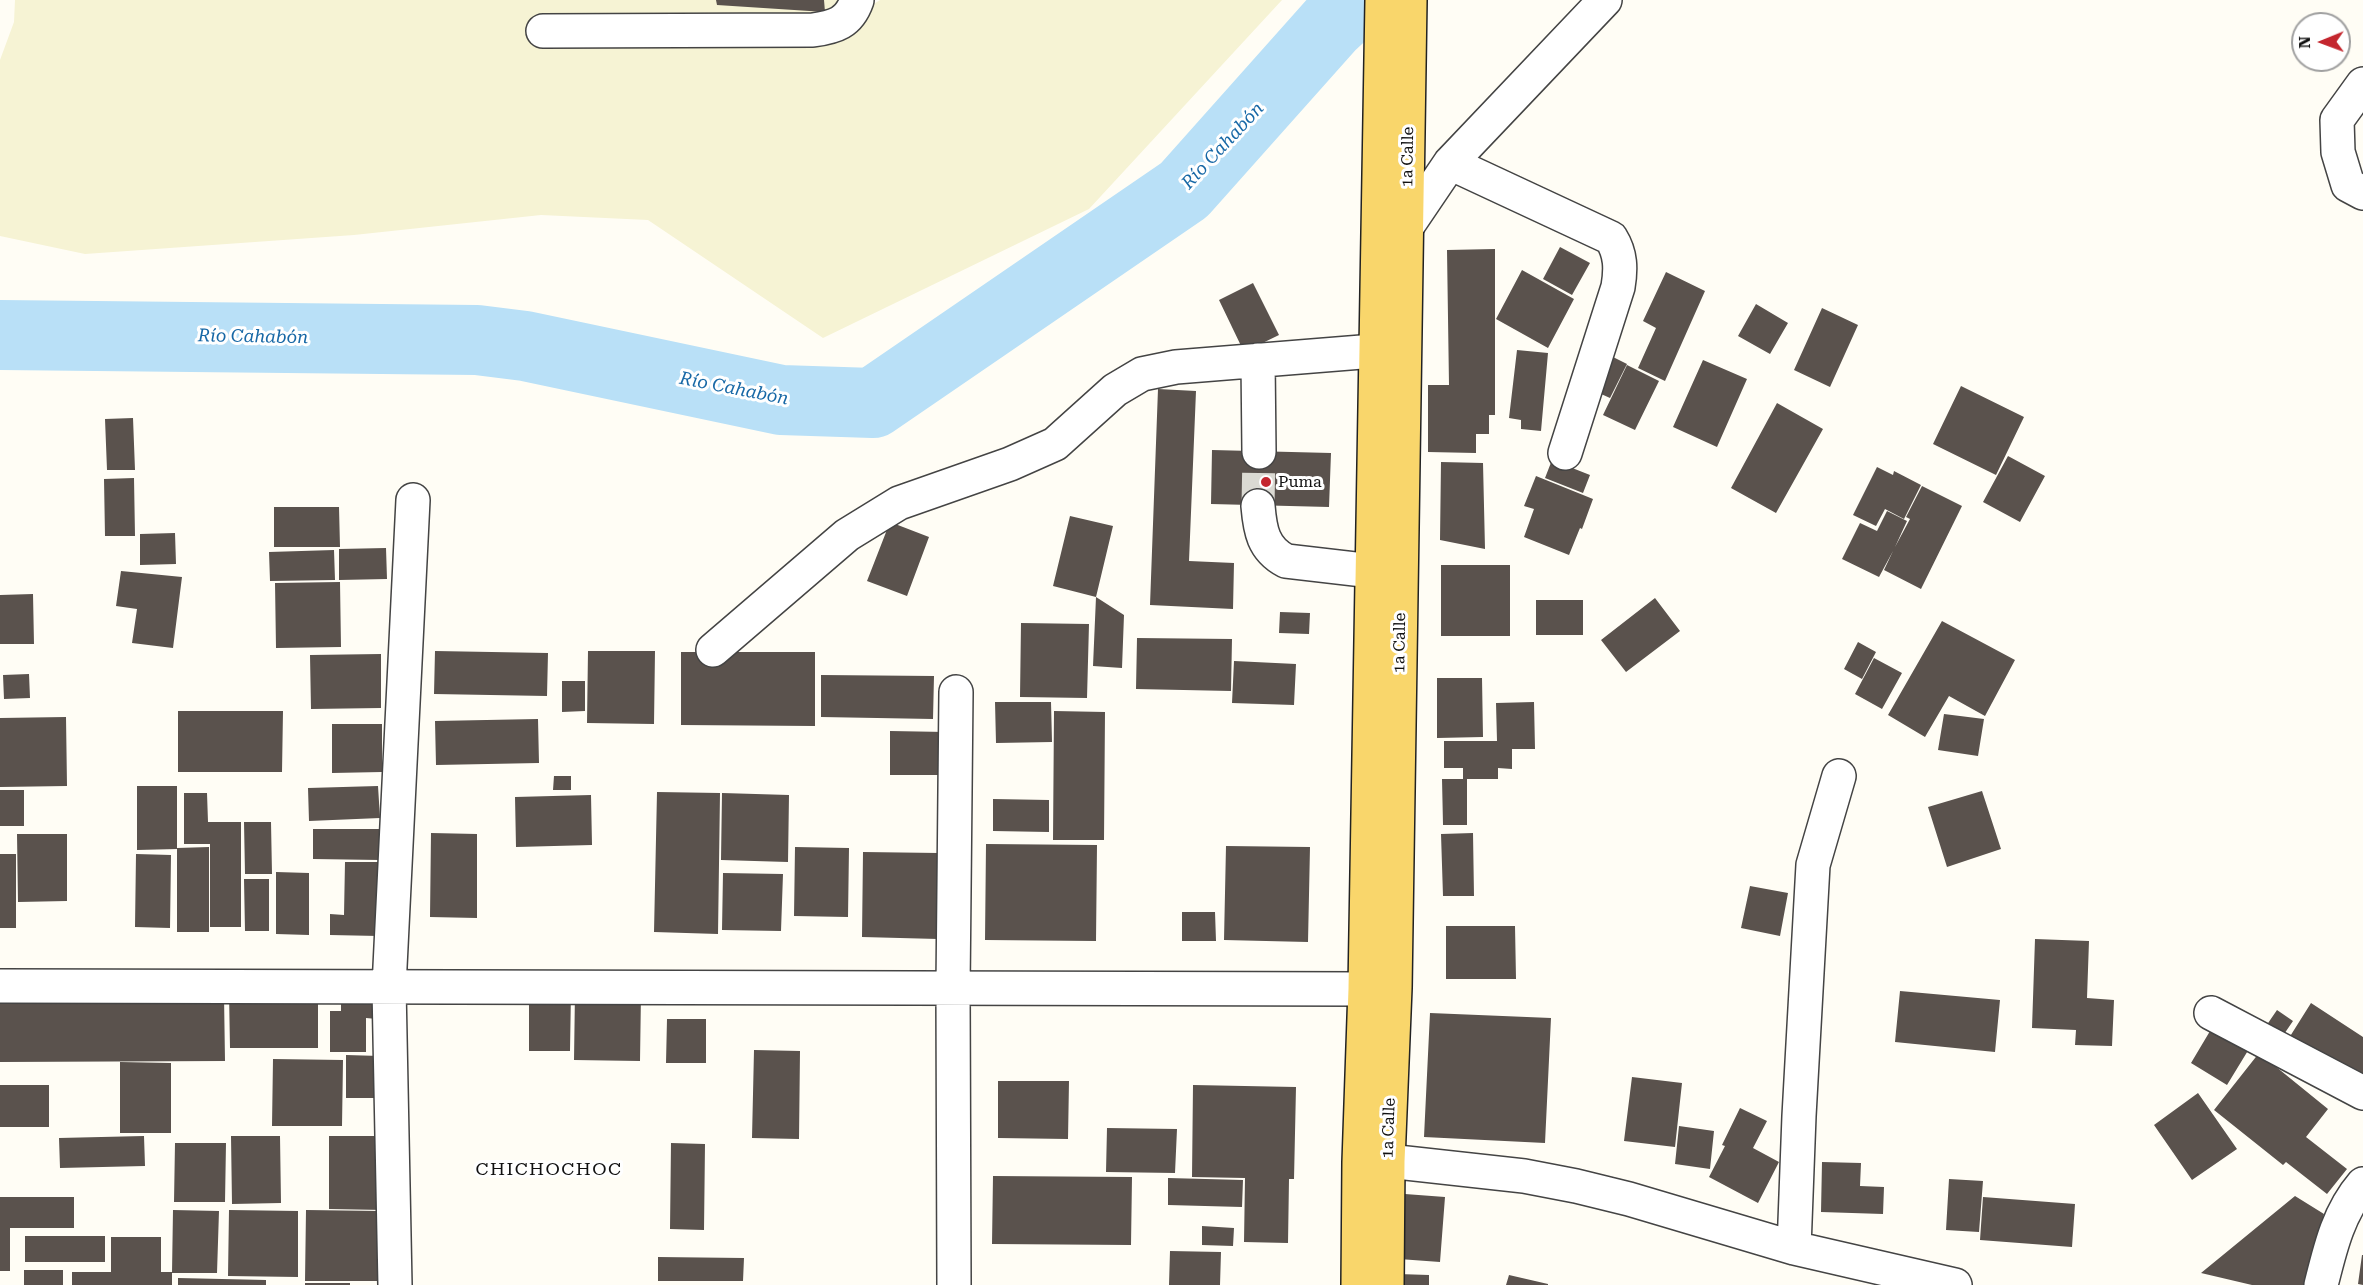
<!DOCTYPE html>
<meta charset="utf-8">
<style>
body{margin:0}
#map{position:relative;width:2363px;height:1285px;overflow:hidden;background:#fffdf5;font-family:"Roboto Serif",serif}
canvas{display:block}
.north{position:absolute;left:2291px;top:12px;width:60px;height:60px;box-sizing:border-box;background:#fff;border:2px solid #a0a0a0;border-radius:50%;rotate:269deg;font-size:16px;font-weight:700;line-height:24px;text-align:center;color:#111}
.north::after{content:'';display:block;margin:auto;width:21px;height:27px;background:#c4262e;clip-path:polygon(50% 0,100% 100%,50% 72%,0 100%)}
</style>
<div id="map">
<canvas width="2363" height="1285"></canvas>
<div class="north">N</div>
</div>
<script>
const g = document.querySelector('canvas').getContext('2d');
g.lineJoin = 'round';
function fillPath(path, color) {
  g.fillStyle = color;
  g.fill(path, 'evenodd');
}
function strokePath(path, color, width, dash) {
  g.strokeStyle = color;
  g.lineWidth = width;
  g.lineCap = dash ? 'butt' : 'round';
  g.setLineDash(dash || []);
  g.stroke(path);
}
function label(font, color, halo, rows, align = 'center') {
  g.font = font + ' "Roboto Serif",serif';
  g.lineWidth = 6;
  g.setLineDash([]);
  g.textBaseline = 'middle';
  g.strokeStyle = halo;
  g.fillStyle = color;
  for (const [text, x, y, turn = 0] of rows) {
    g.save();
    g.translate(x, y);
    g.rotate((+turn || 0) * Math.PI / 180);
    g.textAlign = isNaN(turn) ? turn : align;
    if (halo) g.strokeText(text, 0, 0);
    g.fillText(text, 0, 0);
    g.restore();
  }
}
fillPath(new Path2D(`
 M15,0H850L852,18L880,0H1282L1089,209L823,338L648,220L541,215L354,235L85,254L0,236V60L14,22Z`), '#f6f3d4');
strokePath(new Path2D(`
 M0,335L477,340L525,346L781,400L873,403L1184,190L1331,25L1358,0`), '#b9e0f7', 70);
fillPath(new Path2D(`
 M716,0H824L825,12L717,5Z
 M1560,247L1590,263L1572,295L1543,279Z
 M1495,249V415H1489V434H1476V453L1428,452V385H1449L1447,250Z
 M1522,270L1574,299L1548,348L1496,319Z
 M1666,272L1705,291L1665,381L1638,368L1656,328L1643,321Z
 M1253,283L1279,335L1244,352L1219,300Z
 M1756,304L1788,323L1770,354L1738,336Z
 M1822,308L1858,325L1830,387L1794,370Z
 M1517,350L1548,353L1541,431L1521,429V420L1509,418Z
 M1607,354L1627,364L1610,398L1590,389Z
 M1703,360L1747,379L1717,447L1673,427Z
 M1627,365L1659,381L1635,430L1603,415Z
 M1961,386L2024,417L1996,475L1933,444Z
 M1158,389L1196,391L1189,561L1234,563L1233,609L1150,605Z
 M1777,403L1823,429L1776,513L1731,488Z
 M133,418L135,470H107L105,419Z
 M1212,450L1331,453L1329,507L1211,504Z
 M2008,456L2045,476L2020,522L1983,502Z
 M1552,460L1590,475L1583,493L1545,478Z
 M1441,462L1483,463L1485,549L1440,540Z
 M1877,467L1893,475L1894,471L1921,485L1904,519L1885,509L1876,526L1853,515Z
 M1536,476L1593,499L1582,529L1580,528L1569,555L1524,537L1534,509L1524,506Z
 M134,478L135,536H105L104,479Z
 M1922,486L1962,506L1921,589L1884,570L1893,551L1879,577L1842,559L1860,523L1877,531L1887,511L1907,521L1895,547L1910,519L1906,517Z
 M274,507H339L340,547H274Z
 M1070,516L1113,526L1096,597L1053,586Z
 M890,522L929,537L907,596L867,581Z
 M175,533L176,564L140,565V534Z
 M386,548L387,579L339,580V549Z
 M334,550L335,580L270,581L269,552Z
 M1441,565H1510V636H1441Z
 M121,571L182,577L173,648L132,643L137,609L116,606Z
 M340,582L341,647L276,648L275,583Z
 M33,594L34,644H0V595Z
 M1096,597L1124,615L1122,668L1093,666Z
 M1655,598L1680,631L1626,672L1601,640Z
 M1536,600H1583V635H1536Z
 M1280,612L1310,613L1309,634L1279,633Z
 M1942,621L2015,660L1985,716L1949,696L1925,737L1888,715Z
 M1021,623L1089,624L1087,698L1020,697Z
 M1137,638L1232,639L1231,691L1136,689Z
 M1858,642L1876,652L1862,679L1844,669Z
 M435,651L548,653L547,696L434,694Z
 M588,651H655L654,724L587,723Z
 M681,652H815V726L681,725Z
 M381,654V708L311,709L310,655Z
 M1874,658L1902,673L1882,709L1855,694Z
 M1234,661L1296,664L1294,705L1232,703Z
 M29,674L30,698L4,699L3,675Z
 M821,675L934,676L933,719L821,717Z
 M1437,678H1482L1483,737L1437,738Z
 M562,681H585V711L562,712Z
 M995,702H1051L1052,742L996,743Z
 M1534,702L1535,749H1512V769L1498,768V779H1467V825H1443L1442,779H1463V768H1444V741H1497L1496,703Z
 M178,711H283L282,772H178Z
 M1054,711L1105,712L1104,840H1053Z
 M1944,714L1984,719L1978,756L1938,750Z
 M66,717L67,786L0,787V718Z
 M538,719L539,763L436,765L435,721Z
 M332,724H382V772L332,773Z
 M890,731L946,732V775H890Z
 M554,776H571V790H553Z
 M137,786H177V848L209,847V932H177V849L137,850Z
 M378,786L380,818L309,821L308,788Z
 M0,790H24V826H0Z
 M1982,791L2001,849L1947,867L1928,807Z
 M657,792L720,793L718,934L654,932Z
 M184,793H207L208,822H241V927H210V844H184Z
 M722,793L789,795L788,862L721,860Z
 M591,795L592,845L516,847L515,797Z
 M993,799L1049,800V832L993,831Z
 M244,822H271L272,874H245Z
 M313,829H380V860L313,859Z
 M431,833L477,834V918L430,917Z
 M1473,833L1474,896H1443L1441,834Z
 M17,834H67V901L18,902Z
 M986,844L1097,845L1096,941L985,940Z
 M1226,846L1310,847L1308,942L1224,940Z
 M795,847L849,848L848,917L794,916Z
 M863,852L939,853L938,939L862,937Z
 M0,854H16V928H0Z
 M136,854L171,855L170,928L135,927Z
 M345,862H378L379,936L330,935V914L344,915Z
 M276,872L309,873V935L276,934Z
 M723,873L783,874L781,931L722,930Z
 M244,879H269V931H245Z
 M1750,886L1788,893L1780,936L1741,928Z
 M1182,912H1215L1216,941H1182Z
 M1446,926H1515L1516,979H1446Z
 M2035,939L2089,941L2087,998L2114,1000L2112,1046L2075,1045L2076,1030L2032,1028Z
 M529,990L571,991L570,1051H529Z
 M318,991V1048H230L229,992Z
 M341,991H377V1019L366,1018V1052H330V1011H341Z
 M1900,991L2000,1000L1995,1052L1895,1042Z
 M575,992L641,993L640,1061L574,1060Z
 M0,995H224L225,1061L0,1062Z
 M2311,1003L2363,1037V1076L2289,1038Z
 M2277,1010L2293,1021L2280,1040L2264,1029Z
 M1430,1013L1551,1018L1545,1143L1424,1137Z
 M667,1019H706V1063H666Z
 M2216,1021L2252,1044L2227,1085L2191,1063Z
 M754,1050L800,1051L799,1139L752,1138Z
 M2259,1053L2328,1109L2306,1137L2347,1169L2327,1194L2286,1162L2283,1165L2214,1110Z
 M346,1055L380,1056V1098H346Z
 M273,1059L343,1060L342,1126H272Z
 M120,1062L171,1063V1133H120Z
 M1632,1077L1682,1083L1675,1147L1624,1141Z
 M998,1081H1069L1068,1139L998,1138Z
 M0,1085H49V1127H0Z
 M1193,1085L1296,1087L1294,1179H1289L1288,1243L1244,1242L1245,1178L1192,1177Z
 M2198,1093L2237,1149L2192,1180L2154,1125Z
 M1740,1108L1767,1121L1753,1148L1779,1162L1758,1203L1709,1177L1725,1146L1722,1145Z
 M1679,1126L1714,1131L1710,1169L1675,1164Z
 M1107,1128L1177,1129L1175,1173L1106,1172Z
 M144,1136L145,1166L60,1168L59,1138Z
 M231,1136H280L281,1203L232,1204Z
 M329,1136H385L384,1210L329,1209Z
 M175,1143H226L225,1202H174Z
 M671,1143L705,1144L704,1230L670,1229Z
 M1822,1162L1861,1163L1860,1186L1884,1187L1883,1214L1821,1212Z
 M993,1176L1132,1177L1131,1245L992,1244Z
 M1168,1178L1243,1180L1242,1207L1168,1205Z
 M1949,1179L1983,1181L1979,1232L1946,1230Z
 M1405,1194L1445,1197L1440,1262L1399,1259Z
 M2295,1196L2324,1214L2308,1285H2252L2201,1273Z
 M0,1197H74V1228H10V1271H0Z
 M1983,1197L2075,1204L2072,1247L1980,1240Z
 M173,1210L219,1211L217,1273H172Z
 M229,1210L298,1211V1277L228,1276Z
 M306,1210L380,1211L379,1281H305Z
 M1202,1226L1234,1228L1233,1246L1202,1245Z
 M25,1236H105V1262H25Z
 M111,1237H161V1272H172V1285H72V1272H111Z
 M1170,1251L1221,1252L1220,1285H1169Z
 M2362,1255H2363V1285L2358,1284Z
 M658,1257L744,1258L743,1281H658Z
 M24,1270H63V1285H24Z
 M1398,1274L1429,1275V1285H1398Z
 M1509,1275L1548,1284V1285H1506Z
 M178,1278L266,1280V1285H178Z
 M305,1283H350V1285H305Z`), '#5a524d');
strokePath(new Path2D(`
 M1258,506L1259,452`), '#dbdad3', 33, [33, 16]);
const minor = new Path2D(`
 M543,31L813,30C835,27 849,23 857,0
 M2363,84L2337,120L2338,152L2348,185L2363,193
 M1450,163L1611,238C1621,254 1621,269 1618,287L1565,453
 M1406,228L1450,163L1605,0
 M1258,360L1259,452
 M1258,506C1260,530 1263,549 1286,561L1372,571
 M713,650L847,535L899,503L1010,464L1055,444L1115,390L1142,374L1176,367L1374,351
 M0,986L1365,989
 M2211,1013L2363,1093
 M1388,1161L1524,1176L1576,1186L1629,1199L1794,1248L1955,1285
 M1794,1248L1799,1116L1813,865L1839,776
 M395,1285L389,987L413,500
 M954,1285L953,988L956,692
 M2321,1285C2330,1249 2338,1213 2363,1184`);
const major = new Path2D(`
 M1358,1285L1359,1162L1365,989L1382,0
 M1387,1285L1388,1161L1395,988L1410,0`);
strokePath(minor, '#444', 36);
strokePath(major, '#222', 36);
strokePath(minor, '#fff', 33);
strokePath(major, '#f9d66b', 33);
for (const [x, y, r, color] of [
 [1266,482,6,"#c4262e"]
]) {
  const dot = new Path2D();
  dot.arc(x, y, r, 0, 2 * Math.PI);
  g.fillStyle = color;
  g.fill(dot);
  strokePath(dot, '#fff', 2);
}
label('16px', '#111', '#fff', [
 ["1a Calle",1408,157,-89],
 ["1a Calle",1400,643,-89],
 ["1a Calle",1389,1128,-88]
]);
label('16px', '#111', '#fff', [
 ["Puma",1278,482]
], 'left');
label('italic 18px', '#1768a6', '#fff', [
 ["Río Cahabón",1223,146,-47],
 ["Río Cahabón",253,337,1],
 ["Río Cahabón",734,389,11]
]);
g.letterSpacing = '1.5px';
label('18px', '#111', '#fff', [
 ["CHICHOCHOC",549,1170]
]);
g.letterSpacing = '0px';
</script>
